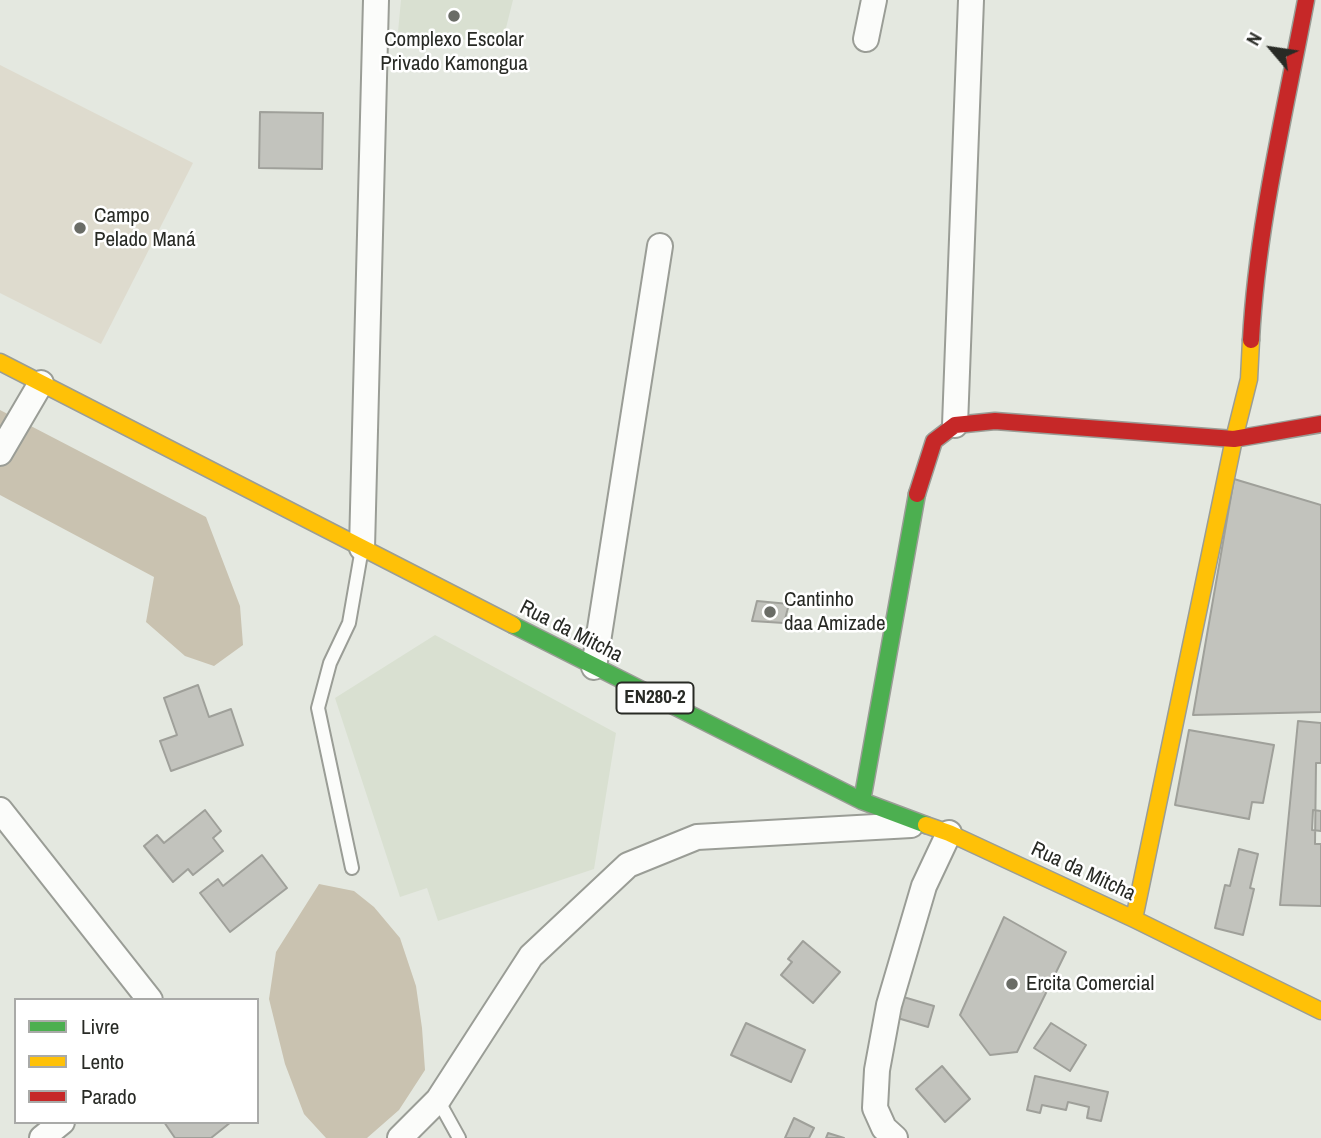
<!DOCTYPE html>
<meta charset="utf-8">
<style>
body{margin:0}
#map{position:relative;width:1321px;height:1138px;overflow:hidden;background:#e4e8e0;font-family:"Archivo Narrow",sans-serif}
canvas{display:block}
.legend{position:absolute;left:14px;top:998px;width:245px;height:126px;box-sizing:border-box;background:#fff;border:2px solid #a9aaa8;margin:0;padding:9px 12px;list-style:none;font-size:21px;color:#282a25}
.legend li{display:flex;align-items:center;gap:14px;height:35px}
.legend b{width:35px;border:2px solid #a9aaa8}
.north{position:absolute;left:1237px;top:14px;width:70px;height:70px;-webkit-text-stroke:5px #fff;paint-order:stroke;rotate:299deg;font-size:19px;font-weight:700;line-height:28px;text-align:center;color:#282a25}
.north::after{content:'';display:block;margin:auto;width:24px;height:32px;background:#282a25;clip-path:polygon(50% 0,100% 100%,50% 72%,0 100%)}
</style>
<div id="map">
<canvas width="1321" height="1138"></canvas>
<ul class="legend">
<li><b style="height:9px;background:#4caf50"></b>Livre</li>
<li><b style="height:9px;background:#ffc107"></b>Lento</li>
<li><b style="height:9px;background:#c62828"></b>Parado</li>
</ul>
<div class="north">N</div>
</div>
<script>
const g = document.querySelector('canvas').getContext('2d');
g.lineJoin = 'round';
function fillPath(path, color) {
  g.fillStyle = color;
  g.fill(path, 'evenodd');
}
function strokePath(path, color, width, dash) {
  g.strokeStyle = color;
  g.lineWidth = width;
  g.lineCap = dash ? 'butt' : 'round';
  g.setLineDash(dash || []);
  g.stroke(path);
}
function label(font, color, halo, rows, align = 'center') {
  g.font = font + ' "Archivo Narrow",sans-serif';
  g.lineWidth = 5;
  g.setLineDash([]);
  g.textBaseline = 'middle';
  g.strokeStyle = halo;
  g.fillStyle = color;
  for (const [text, x, y, turn = 0] of rows) {
    g.save();
    g.translate(x, y);
    g.rotate((+turn || 0) * Math.PI / 180);
    g.textAlign = isNaN(turn) ? turn : align;
    if (halo) g.strokeText(text, 0, 0);
    g.fillText(text, 0, 0);
    g.restore();
  }
}
fillPath(new Path2D(`
 M401,0H513L502,44L398,32Z
 M435,635L616,733L594,869L438,921L427,888L400,897L335,698Z`), '#d9e0d1');
fillPath(new Path2D(`
 M0,65L193,163L101,344L0,293Z`), '#dedbce');
fillPath(new Path2D(`
 M0,410L206,517L240,606L243,645L214,666L185,656L146,622L154,577L0,495Z
 M319,884L354,891L374,907L400,938L416,986L422,1028L425,1070L399,1110L367,1138H326L304,1114L285,1064L269,999L276,952Z`), '#c9c2b0');
const building = new Path2D(`
 M260,112L323,113L322,169L259,168Z
 M1234,479L1321,505V712L1193,715Z
 M757,601L789,604L784,623L752,621Z
 M198,685L209,717L231,709L243,745L171,771L160,741L177,735L164,698Z
 M1298,721L1321,723V763H1316L1315,844H1321V906L1280,905Z
 M1189,730L1274,745L1263,803L1252,802L1249,819L1175,805Z
 M205,810L221,831L213,838L223,851L193,875L188,869L173,882L144,846L157,835L164,843Z
 M1313,810L1321,811V831L1312,830Z
 M1239,849L1258,854L1250,888L1254,889L1243,935L1215,928L1225,885L1230,886Z
 M262,855L287,888L230,932L200,893L218,879L223,886Z
 M1004,917L1066,952L1017,1052L990,1055L960,1015Z
 M803,941L840,972L813,1003L781,975L792,962L788,959Z
 M900,996L934,1006L928,1027L894,1017Z
 M746,1023L805,1050L791,1082L731,1055Z
 M1051,1023L1086,1045L1070,1071L1034,1048Z
 M942,1066L970,1099L945,1122L916,1089Z
 M1035,1076L1108,1092L1101,1121L1087,1118L1089,1107L1068,1102L1066,1110L1042,1105L1040,1113L1027,1110Z
 M794,1118L814,1128L809,1138H785Z
 M164,1122H231L211,1138H175Z
 M828,1133L844,1138H826Z`);
fillPath(building, '#c2c3bd');
strokePath(building, '#9fa09a', 2);
const lane = new Path2D(`
 M352,868L318,708L330,663L349,623L361,554
 M438,1100L459,1138`);
const street = new Path2D(`
 M866,39L874,0
 M955,425L971,0
 M0,453L41,383
 M362,548L376,0
 M594,667L660,246
 M0,810L150,1000
 M42,1138L62,1122
 M400,1138L438,1100L531,956L628,865L697,837L911,825
 M895,1138L884,1128L875,1108L877,1070L889,1005L924,886L949,833`);
const fast = new Path2D(`
 M513,625L862,801L926,825
 M862,801L917,494`);
const slow = new Path2D(`
 M0,362L513,625
 M926,825L949,833L1134,919L1321,1011
 M1134,919L1234,439L1249,379L1251,340`);
const jam = new Path2D(`
 M1251,340C1257,226 1285,112 1306,0
 M917,494L934,441L955,425L995,421L1234,439L1321,424`);
strokePath(lane, '#9a9d96', 16);
strokePath(street, '#9a9d96', 28);
strokePath(fast, '#9a9d96', 19);
strokePath(slow, '#9a9d96', 19);
strokePath(jam, '#9a9d96', 19);
strokePath(lane, '#fbfcfa', 12);
strokePath(street, '#fbfcfa', 24);
strokePath(fast, '#4caf50', 16);
strokePath(slow, '#ffc107', 16);
strokePath(jam, '#c62828', 16);
for (const [x, y, r, color] of [
 [454,16,7,"#6a6c66"],
 [80,228,7,"#6a6c66"],
 [770,612,7,"#6a6c66"],
 [1012,984,7,"#6a6c66"]
]) {
  const dot = new Path2D();
  dot.arc(x, y, r, 0, 2 * Math.PI);
  g.fillStyle = color;
  g.fill(dot);
  strokePath(dot, '#fff', 2.5);
}
for (const [x, y, w] of [
 [655,698,77]
]) {
  const box = new Path2D();
  box.roundRect(x - w / 2, y - 15.5, w, 31, 5);
  g.fillStyle = '#fff';
  g.fill(box);
  strokePath(box, '#282a25', 2);
}
label('bold 19px', '#282a25', null, [
 ["EN280-2",655,698]
]);
label('21px', '#282a25', '#fff', [
 ["Complexo Escolar",454,40,"center"],
 ["Privado Kamongua",454,64,"center"],
 ["Campo",94,216],
 ["Pelado Maná",94,240],
 ["Cantinho",784,600],
 ["daa Amizade",784,624],
 ["Ercita Comercial",1026,984]
], 'left');
label('21px', '#282a25', '#fff', [
 ["Rua da Mitcha",571,632,27],
 ["Rua da Mitcha",1083,872,25]
]);
</script>
